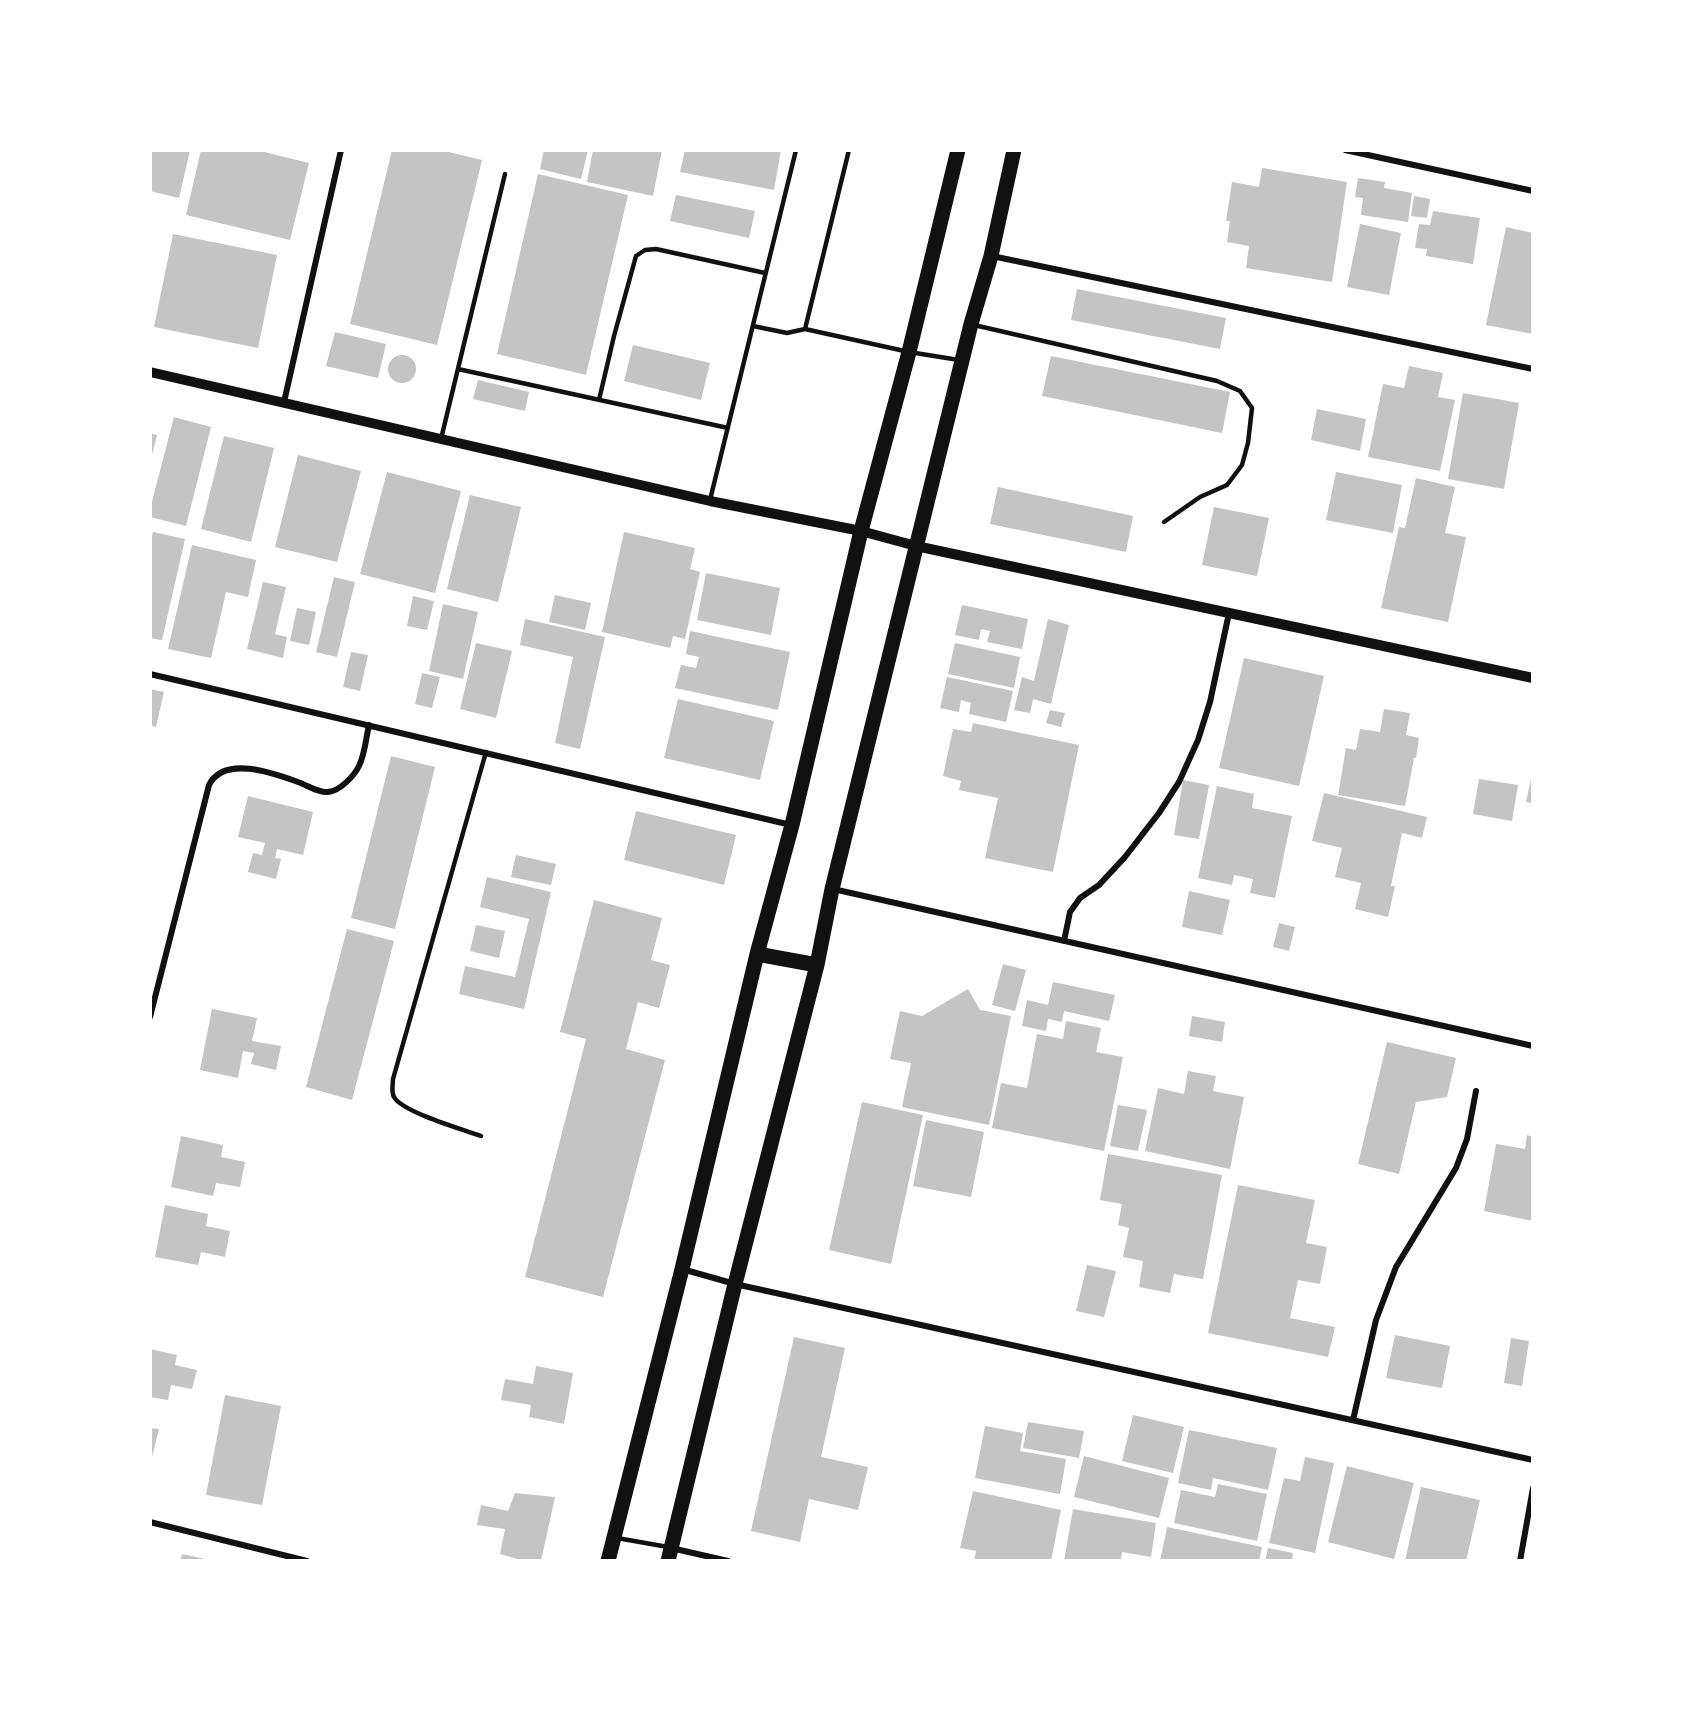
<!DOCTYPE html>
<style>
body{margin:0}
#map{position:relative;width:1683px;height:1711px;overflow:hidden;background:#fff;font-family:Ubuntu,sans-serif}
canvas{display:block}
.frame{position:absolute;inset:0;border:152px solid #fff;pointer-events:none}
</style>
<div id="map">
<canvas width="1683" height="1711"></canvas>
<div class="frame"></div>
</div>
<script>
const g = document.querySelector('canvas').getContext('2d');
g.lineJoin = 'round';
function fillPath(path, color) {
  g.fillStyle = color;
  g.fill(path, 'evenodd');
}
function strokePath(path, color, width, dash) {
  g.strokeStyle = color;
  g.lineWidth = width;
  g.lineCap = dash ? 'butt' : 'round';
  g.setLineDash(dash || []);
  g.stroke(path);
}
fillPath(new Path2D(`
 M150,150H190L179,198L150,191Z
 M201,150H256L309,163L290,240L186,215Z
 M392,150H440L482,160L437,345L350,324Z
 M544,150H588L581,179L540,169Z
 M593,150H662L653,196L587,182Z
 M685,150H781L774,190L680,172Z
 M1262,168L1347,182L1332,282L1246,268L1249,246L1227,242L1230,221H1226L1232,182L1259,187Z
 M538,174L628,195L586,375L497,354Z
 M1358,178L1385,182L1384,188L1412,193L1408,222L1361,215L1363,198L1355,197Z
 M676,195L755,211L749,238L670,221Z
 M1414,196L1430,199L1427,218L1411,216Z
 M1433,211L1480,218L1473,264L1426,256L1427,249L1415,248L1419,224L1430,225Z
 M1360,224L1401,233L1389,295L1347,287Z
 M1506,227L1533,233V334L1486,325Z
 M173,234L277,255L258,348L154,327Z
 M1077,289L1226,318L1220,349L1071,320Z
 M335,332L386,344L378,378L326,366Z
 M633,345L710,363L701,400L624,381Z
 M388 369a14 14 0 1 1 28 0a14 14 0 1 1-28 0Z
 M1051,356L1230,392L1222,433L1042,396Z
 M1409,366L1443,373L1438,397L1455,400L1440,471L1368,457L1383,384L1404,388Z
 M478,380L529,392L525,411L473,399Z
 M1463,393L1519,403L1504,489L1448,479Z
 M1317,409L1366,419L1360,451L1311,440Z
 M174,417L211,427L186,526L150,517V509Z
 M150,433L157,435L151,459H150Z
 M224,436L274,448L251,542L201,529Z
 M298,455L361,471L337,562L275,547Z
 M387,472L461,491L435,593L360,574Z
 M1336,472L1402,485L1393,533L1326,520Z
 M1416,478L1455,487L1445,533L1466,537L1448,622L1381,608L1399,527L1405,528Z
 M998,487L1133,516L1126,552L990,524Z
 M470,495L521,507L498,602L447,589Z
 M1214,507L1269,518L1257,576L1202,565Z
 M153,532L185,539L162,640L150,638V544Z
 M624,532L695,548L690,569L700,572L685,639L673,636L670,648L602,632Z
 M192,545L256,560L248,597L226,592L211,658L168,649Z
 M706,573L780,588L771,635L697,620Z
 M334,577L355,582L337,657L316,652Z
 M263,582L286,587L275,634L287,637L283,658L247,649Z
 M555,595L591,603L585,630L549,622Z
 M413,596L434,601L427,630L407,626Z
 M443,604L478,612L463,679L429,671Z
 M962,605L1028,619L1022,649L987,642L990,631L981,629L979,640L955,635Z
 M297,608L316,612L309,645L290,641Z
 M525,619L605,637L580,749L555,743L573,657L520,645Z
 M1048,619L1069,625L1051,704L1033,699L1030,713L1014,710L1022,677L1034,681Z
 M690,631L790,652L778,710L675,688L681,665L696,668L699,657L686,654Z
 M476,643L512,651L496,718L460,709Z
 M955,643L1020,657L1014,688L948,674Z
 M351,652L368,655L360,691L343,687Z
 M1244,658L1324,676L1299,786L1219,768Z
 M422,673L440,677L432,708L415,704Z
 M947,677L1013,691L1006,722L969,714L971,703L961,700L959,712L940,708Z
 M150,689L164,692L156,727L150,725Z
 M678,699L774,721L760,780L664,758Z
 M1384,709L1410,713L1406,735L1419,738L1416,758H1414L1405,806L1338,795L1346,748L1356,750L1360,729L1380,732Z
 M1050,710L1065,713L1061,727L1046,723Z
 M973,723L1079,745L1053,872L985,858L998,798L959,790L961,781L943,776L953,729L971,732Z
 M391,756L435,767L395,929L351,918Z
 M1532,775H1533V803L1526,802Z
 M1479,779L1518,785L1512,821L1473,814Z
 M1183,780L1209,785L1199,839L1174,835Z
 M1217,786L1254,794L1252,808L1292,816L1275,898L1250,893L1253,879L1234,875L1232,885L1198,878Z
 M1324,793L1427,817L1422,838L1402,833L1391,886H1395L1388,917L1355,909L1361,883L1335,877L1342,848L1312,841Z
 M248,796L313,812L303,855L277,849L275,858L281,859L276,879L248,872L253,853L262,855L265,843L238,837Z
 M636,811L736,835L724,885L624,860Z
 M516,855L556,864L551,885L511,877Z
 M487,877L551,892L524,1009L459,994L465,966L515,977L529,919L480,907Z
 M1189,891L1230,900L1222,935L1182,927Z
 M594,900L662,918L651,960L670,965L659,1008L638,1002L626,1049L665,1060L603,1297L525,1277L586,1039L560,1032Z
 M1279,923L1295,927L1289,951L1273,947Z
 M476,925L505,931L499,958L470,951Z
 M347,929L394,941L352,1100L306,1087Z
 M1003,964L1026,970L1015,1011L992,1005Z
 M1053,982L1115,995L1109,1021L1064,1011L1062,1022L1048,1019L1046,1031L1022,1026L1027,1000L1048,1005Z
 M968,989L980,1010L1011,1016L989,1125L902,1107L911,1063L890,1059L900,1011L922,1016Z
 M212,1009L257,1018L252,1041L281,1046L276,1070L251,1064L254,1053L243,1051L238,1078L200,1070Z
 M1192,1016L1225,1022L1222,1042L1189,1036Z
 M1066,1021L1101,1028L1096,1052L1123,1057L1104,1151L992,1128L1001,1083L1027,1088L1037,1034L1063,1039Z
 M1387,1042L1456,1058L1447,1097L1416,1102L1399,1174L1358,1164Z
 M1188,1071L1216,1076L1213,1091L1244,1097L1230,1169L1145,1151L1158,1088L1184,1094Z
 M862,1102L923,1115L891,1264L829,1250Z
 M1118,1105L1147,1110L1138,1151L1110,1146Z
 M926,1120L984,1132L971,1197L913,1186Z
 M1527,1135L1533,1137V1221L1484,1211L1496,1144L1525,1149Z
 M181,1136L223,1145L221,1157L245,1162L240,1187L216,1183L213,1196L171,1187Z
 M1108,1154L1222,1175L1203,1279L1174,1274L1170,1293L1139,1287L1143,1261L1123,1257L1129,1228L1118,1225L1122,1204L1100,1200Z
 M1238,1185L1315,1200L1306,1243L1327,1247L1320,1284L1298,1280L1290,1318L1335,1327L1328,1357L1208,1333Z
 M165,1205L208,1214L206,1226L230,1231L225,1257L201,1252L198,1265L155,1257Z
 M1087,1265L1116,1271L1104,1317L1076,1311Z
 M1395,1335L1450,1346L1442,1388L1386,1378Z
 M794,1337L845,1348L821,1457L868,1467L858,1510L809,1499L800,1542L751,1531Z
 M1511,1338L1529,1341L1522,1386L1504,1383Z
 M150,1349L177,1355L175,1365L197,1370L192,1389L171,1385L168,1400L150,1397Z
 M536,1366L573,1373L564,1424L529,1417L531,1405L501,1400L505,1379L533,1384Z
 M225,1395L281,1406L262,1505L206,1495Z
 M1133,1415L1184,1427L1173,1473L1122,1461Z
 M1028,1422L1084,1431L1079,1458L1023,1448Z
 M985,1426L1023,1433L1020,1451L1066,1459L1060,1494L975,1478Z
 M150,1428L159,1429L151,1461H150Z
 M1189,1430L1277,1448L1268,1490L1213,1478L1211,1490L1178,1483Z
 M1084,1456L1169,1478L1159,1518L1074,1497Z
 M1305,1457L1334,1463L1315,1553L1269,1543L1284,1478L1300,1481Z
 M1347,1466L1414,1483L1394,1559L1328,1542Z
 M1218,1484L1267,1494L1257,1541L1174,1523L1181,1490L1215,1497Z
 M1421,1487L1480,1500L1466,1561H1405Z
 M973,1491L1061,1510L1051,1561H974L976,1551L960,1548Z
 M515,1493L555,1497L541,1561H524L500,1554L505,1529L477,1525L481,1505L508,1511Z
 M1073,1509L1156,1523L1151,1557L1122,1552L1121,1561H1064Z
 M1167,1527L1262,1547L1259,1561H1160Z
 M1268,1548L1293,1553L1292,1561H1265Z
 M182,1554L210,1560V1561H180Z`), '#c4c4c4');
strokePath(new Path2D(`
 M974,325L1217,381L1240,391L1252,408L1248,443L1242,465L1227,485L1200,497L1164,522
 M753,326L787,333L805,329L849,150
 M805,329L909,352L959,360
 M458,369L728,428
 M599,400L614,336L636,256L645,250L656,249L765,273
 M441,439L505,174
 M710,500L796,150
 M481,1136C464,1130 402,1112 394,1097C391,1092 393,1085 393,1079L486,752
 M617,1538L668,1547`), '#111', 4.5);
strokePath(new Path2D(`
 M1345,150L1533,191
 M992,256L1533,369
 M284,402L341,150
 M150,674L791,825
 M833,889L1533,1046
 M1064,941L1070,912L1080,898L1099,885L1125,857L1159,813L1179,782L1198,740L1210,702L1229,613
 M150,1017L209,785C224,755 273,773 298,782C307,785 318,793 328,792C340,791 354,776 359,766C365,754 366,738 369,725
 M682,1269L735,1284L1533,1460
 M1353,1420L1376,1320L1396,1267L1456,1168L1467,1139L1476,1091
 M150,1522L307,1561
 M671,1548L728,1561
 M1520,1561L1533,1488`), '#111', 6);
strokePath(new Path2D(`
 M150,372L710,501L861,531L916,546L1533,678`), '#111', 10);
strokePath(new Path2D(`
 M757,954L817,965
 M608,1561L682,1269L757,954L792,825L861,531L909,352L958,150
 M668,1561L735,1284L817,965L832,889L971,324L991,256L1014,150`), '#111', 15);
</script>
